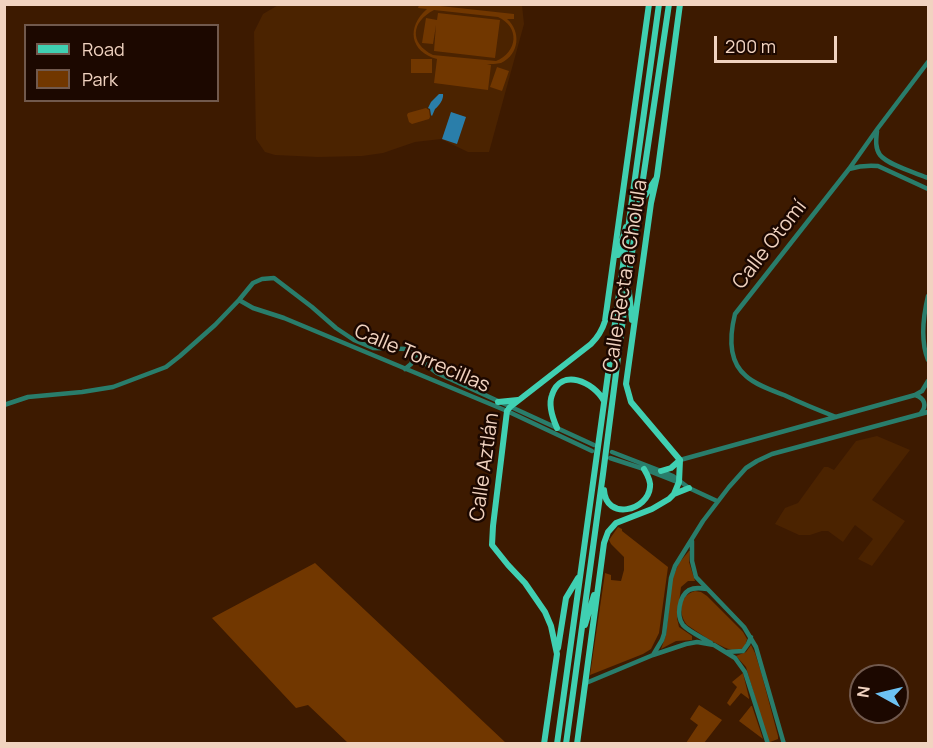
<!DOCTYPE html>
<meta charset="utf-8">
<style>
body{margin:0}
#map{position:relative;width:933px;height:748px;overflow:hidden;background:#3d1a00;font-family:Manrope,sans-serif}
canvas{display:block}
.frame{position:absolute;inset:0;border:6px solid #f1d3c0;pointer-events:none}
.legend{position:absolute;left:24px;top:24px;width:195px;height:78px;box-sizing:border-box;background:#1c0800;border:2px solid #71594d;margin:0;padding:8px 10px;list-style:none;font-size:18px;color:#f1d3c0}
.legend li{display:flex;align-items:center;gap:12px;height:30px}
.legend b{width:30px;border:2px solid #71594d}
.north{position:absolute;left:849px;top:664px;width:60px;height:60px;box-sizing:border-box;background:#1c0800;border:2px solid #71594d;border-radius:50%;rotate:278deg;font-size:16px;font-weight:700;line-height:24px;text-align:center;color:#f1d3c0}
.north::after{content:'';display:block;margin:auto;width:21px;height:27px;background:#6dc2f3;clip-path:polygon(50% 0,100% 100%,50% 72%,0 100%)}
.scale{position:absolute;left:714px;top:36px;width:123px;height:27px;box-sizing:border-box;border:3px solid #f1d3c0;border-top:0;padding-left:8px;font-size:18px;line-height:21px;white-space:nowrap;color:#f1d3c0;-webkit-text-stroke:4px #1c0800;paint-order:stroke}
</style>
<div id="map">
<canvas width="933" height="748"></canvas>
<div class="frame"></div>
<ul class="legend">
<li><b style="height:8px;background:#40d0b2"></b>Road</li>
<li><b style="height:16px;background:#713700"></b>Park</li>
</ul>
<div class="north">N</div>
<div class="scale">200 m</div>
</div>
<script>
const g = document.querySelector('canvas').getContext('2d');
g.lineJoin = 'round';
function fillPath(path, color) {
  g.fillStyle = color;
  g.fill(path, 'evenodd');
}
function strokePath(path, color, width, dash) {
  g.strokeStyle = color;
  g.lineWidth = width;
  g.lineCap = dash ? 'butt' : 'round';
  g.setLineDash(dash || []);
  g.stroke(path);
}
function label(font, color, halo, rows, align = 'center') {
  g.font = font + ' Manrope,sans-serif';
  g.lineWidth = 5;
  g.setLineDash([]);
  g.textBaseline = 'middle';
  g.strokeStyle = halo;
  g.fillStyle = color;
  for (const [text, x, y, turn = 0] of rows) {
    g.save();
    g.translate(x, y);
    g.rotate((+turn || 0) * Math.PI / 180);
    g.textAlign = isNaN(turn) ? turn : align;
    if (halo) g.strokeText(text, 0, 0);
    g.fillText(text, 0, 0);
    g.restore();
  }
}
fillPath(new Path2D(`
 M280,4L522,5L524,24L489,152H468L441,139L415,142L383,153L362,156L318,157L275,155L265,152L256,139L254,32L263,14Z
 M877,436L910,450L872,500L905,521L872,566L858,559L873,539L855,525L843,542L828,531H822L810,535H799L775,524L785,508L798,503L824,467H828L834,470L856,441Z`), '#4b2300');
fillPath(new Path2D(`
 M419,5H431L514,14V19H507C521,31 520,54 501,63C497,64 491,64 487,64L491,65L488,90L434,83L437,59C410,52 406,27 427,9L418,8ZM434,10L498,17C520,27 518,52 496,61L433,55C409,43 411,22 434,10Z
 M438,13L500,20L495,58L434,51L436,25L433,44L422,43L426,18L437,20Z
 M411,59H432V73H411Z
 M497,67L509,71L502,91L490,87Z
 M426,108L429,110L430,117L429,119L412,124L409,122L407,115L408,113Z
 M618,527L622,529V531L668,567L659,633L651,649L643,654L590,675L605,573L611,575V580L621,581L624,570V557L611,544L609,540Z
 M689,551H690L689,562L695,581H688L681,587L677,618L679,627L692,636V640L676,641L661,649L666,635L672,579L679,563Z
 M315,563L506,743H348L308,705L296,708L212,618Z
 M695,591L701,592L707,596L743,632L747,639C746,643 745,649 740,650C728,654 698,632 687,625C678,614 679,595 695,591Z
 M751,645L755,653L761,672L778,736V739L770,742L768,741L746,667L736,656L746,652Z
 M743,673L749,698V699L741,693L730,706L727,703L737,687L732,682Z
 M699,705L722,720L704,743H686L698,725L690,719Z
 M751,706H752L763,739L739,721Z`), '#713700');
fillPath(new Path2D(`
 M439,94H443C444,99 439,106 435,109L432,116L431,115L430,109L428,108L431,102Z
 M451,112L466,117L457,144L442,139Z`), '#2a7eaa');
strokePath(new Path2D(`
 M877,131C876,140 875,148 880,155C888,165 916,173 928,178
 M849,169C859,166 868,165 878,166L928,189
 M928,296C923,317 920,340 928,360
 M239,300L253,308L284,318L507,411L592,451
 M405,369L411,364L416,353
 M915,395C925,398 927,406 921,413
 M4,405L28,397L82,392L113,387L166,367L180,356L215,325L239,300L253,283L262,279L274,278L312,307L336,328L354,340L373,348L408,349L416,353L429,367L437,373L594,445
 M836,417C818,410 801,403 784,395C771,390 756,385 746,376C728,361 730,334 735,314L849,169L878,128L928,62
 M612,452L661,471L673,476L689,488L717,501
 M610,458L644,469L677,482
 M680,460L915,395L922,391L928,381
 M692,541V561L696,577L744,627L756,647L784,744
 M707,589C701,588 695,587 689,590C679,596 676,616 683,625C688,631 703,638 711,643
 M727,652L743,651L748,644L751,637
 M653,655L662,640L664,634L671,578L675,566L703,521L729,487L746,468L757,461L772,454L928,412
 M586,683L653,655L686,644L697,642L714,645L735,658L745,672L768,744`), '#297d6b', 4.5);
strokePath(new Path2D(`
 M641,202L655,180
 M618,255L626,227
 M629,292L632,320
 M498,402L518,400
 M557,428C553,419 548,405 552,395C561,367 594,382 604,401
 M661,471L671,468L680,460
 M604,490C606,521 648,511 650,487C651,481 647,474 644,469
 M674,494L689,488
 M585,625L594,595
 M558,648L566,598L578,578
 M544,744L557,654L551,626L545,612L525,583L508,565L492,545L493,526L507,411L510,407L591,344C598,337 602,331 605,321L649,4
 M557,744L659,4
 M566,744L603,474L628,280L669,4
 M577,744L604,543L608,532L616,523L652,509L669,499L674,494L679,482L680,460L631,402L626,384L651,203L657,176L680,4`), '#40d0b2', 6);
label('20px', '#f1d3c0', '#1c0800', [
 ["Calle Otomí",770,245,-52],
 ["Calle Recta a Cholula",626,276,-81],
 ["Calle Torrecillas",422,359,23],
 ["Calle Aztlán",485,467,-82]
]);
</script>
